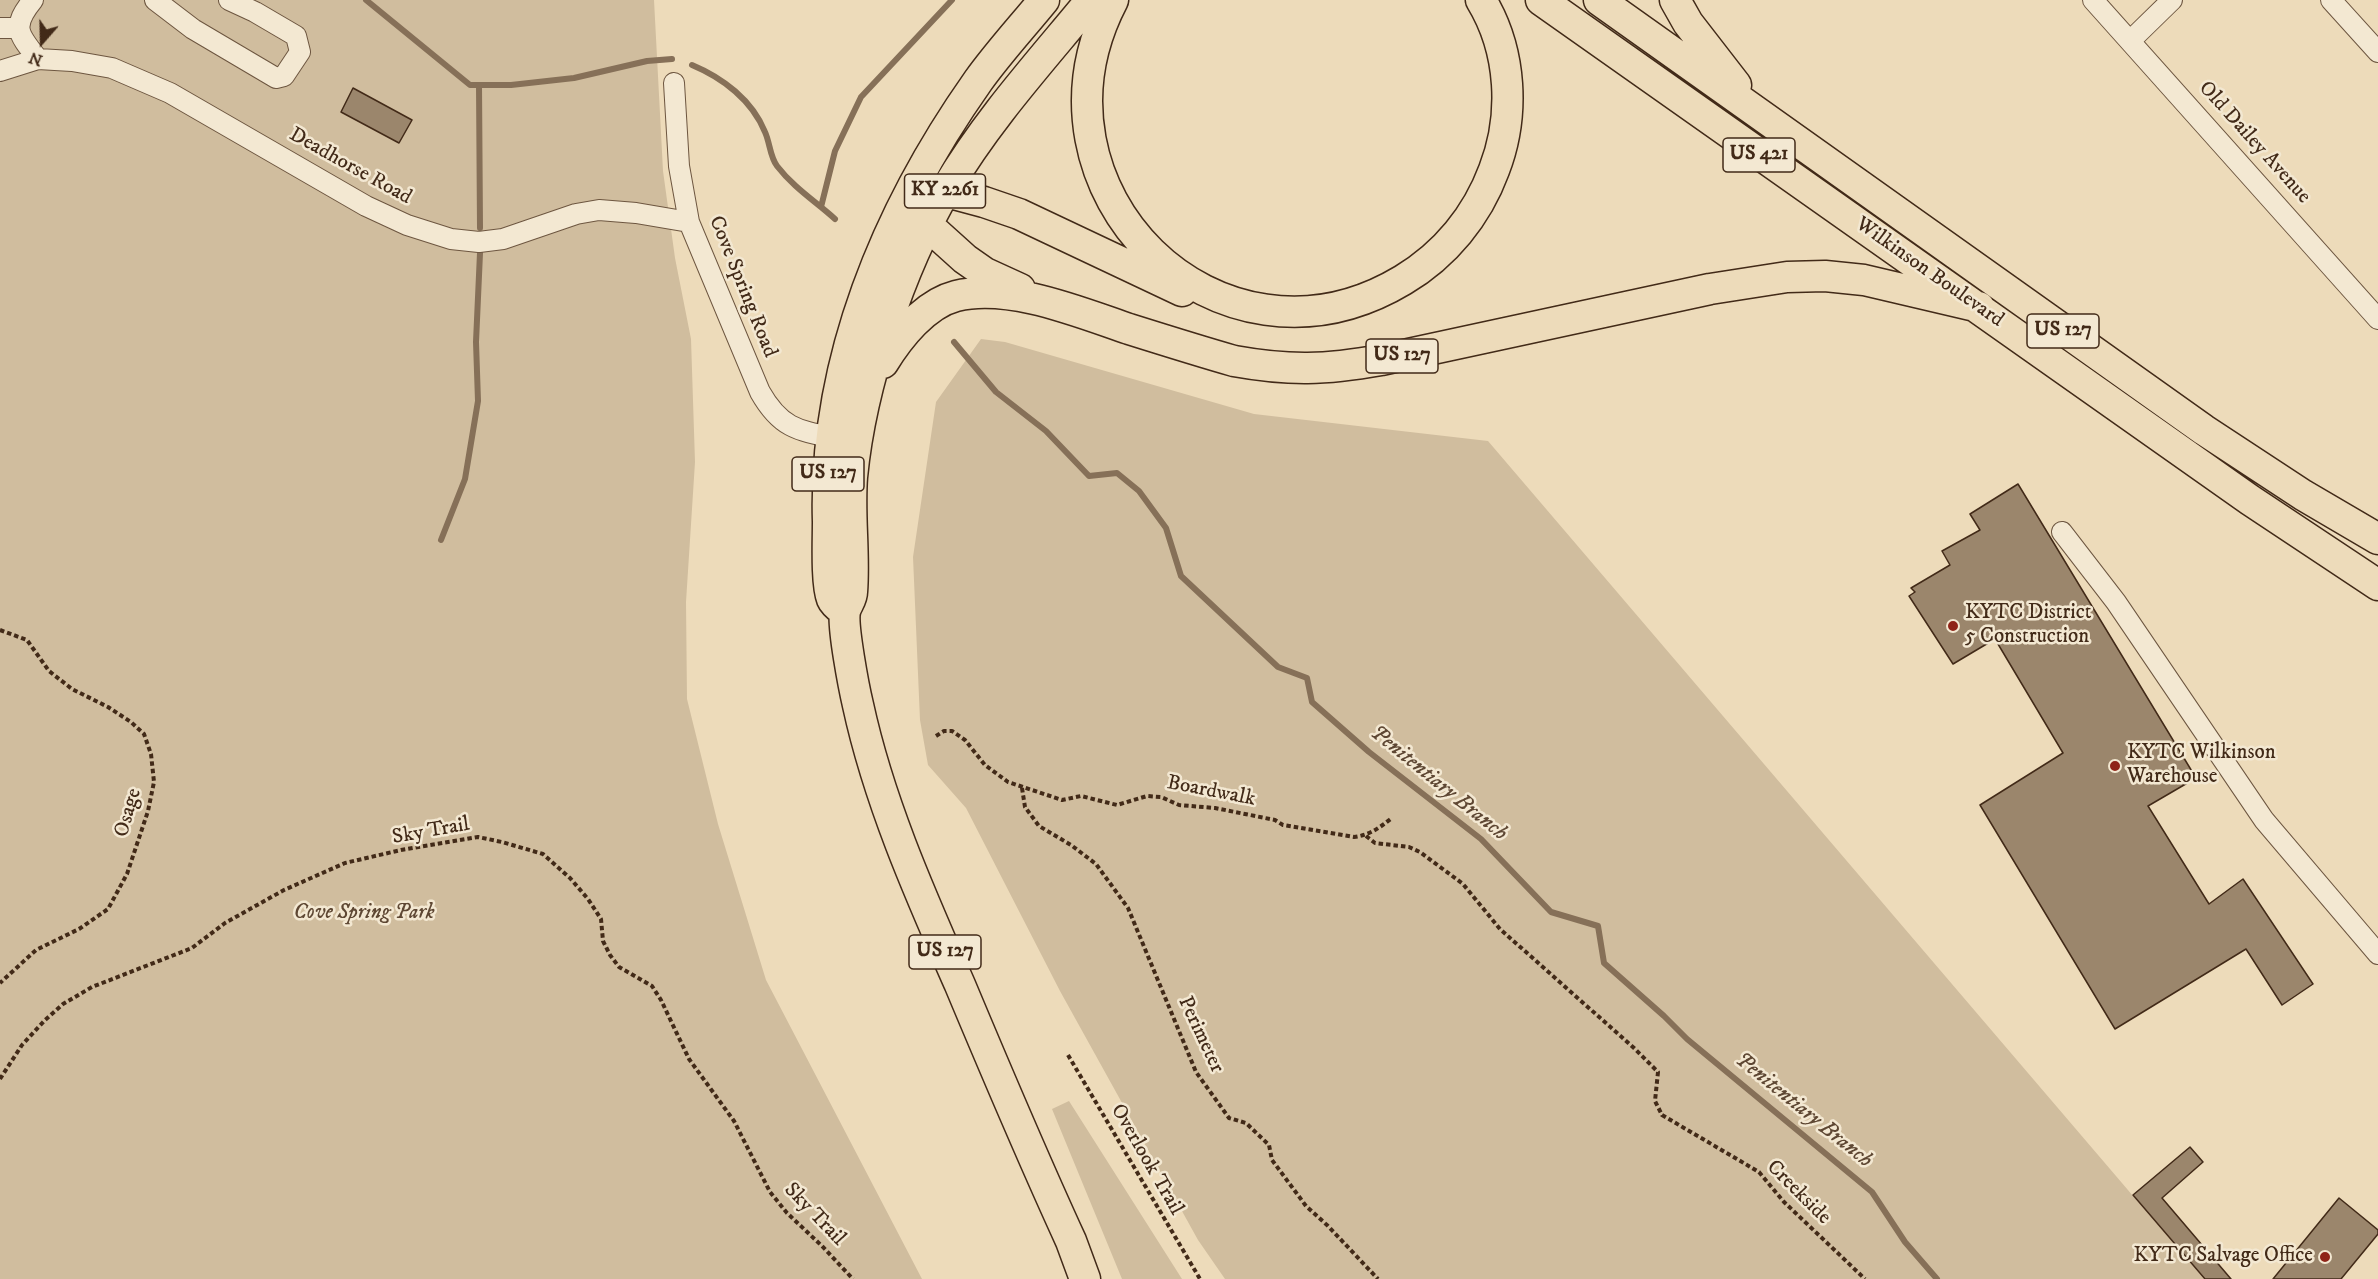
<!DOCTYPE html>
<style>
body{margin:0}
#map{position:relative;width:2378px;height:1279px;overflow:hidden;background:#eddbba;font-family:"IM FELL DW Pica",serif}
canvas{display:block}
.north{position:absolute;left:12px;top:12px;width:60px;height:60px;-webkit-text-stroke:4px #f3e8d2;paint-order:stroke;rotate:200deg;font-size:16px;font-weight:700;line-height:24px;text-align:center;color:#422a18}
.north::after{content:'';display:block;margin:auto;width:21px;height:27px;background:#422a18;clip-path:polygon(50% 0,100% 100%,50% 72%,0 100%)}
</style>
<div id="map">
<canvas width="2378" height="1279"></canvas>
<div class="north">N</div>
</div>
<script>
const g = document.querySelector('canvas').getContext('2d');
g.lineJoin = 'round';
function fillPath(path, color) {
  g.fillStyle = color;
  g.fill(path, 'evenodd');
}
function strokePath(path, color, width, dash) {
  g.strokeStyle = color;
  g.lineWidth = width;
  g.lineCap = dash ? 'butt' : 'round';
  g.setLineDash(dash || []);
  g.stroke(path);
}
function label(font, color, halo, rows, align = 'center') {
  g.font = font + ' "IM FELL DW Pica",serif';
  g.lineWidth = 5;
  g.setLineDash([]);
  g.textBaseline = 'middle';
  g.strokeStyle = halo;
  g.fillStyle = color;
  for (const [text, x, y, turn = 0] of rows) {
    g.save();
    g.translate(x, y);
    g.rotate((+turn || 0) * Math.PI / 180);
    g.textAlign = isNaN(turn) ? turn : align;
    if (halo) g.strokeText(text, 0, 0);
    g.fillText(text, 0, 0);
    g.restore();
  }
}
fillPath(new Path2D(`
 M0,0H654L663,171L675,258L691,339L695,462L686,602L687,699L718,824L766,980L922,1279H0Z
 M981,339L1005,342L1254,414L1488,441L2204,1279H1225L1198,1240L1060,991L966,808L928,765L920,720L913,557L936,402Z
 M1069,1101L1182,1279H1122L1052,1109Z`), '#d0bd9e');
strokePath(new Path2D(`
 M366,0L470,85H511L574,78L647,61L672,59
 M692,65C723,78 752,100 765,132C770,143 770,157 777,166C794,188 815,201 835,219
 M479,85L480,228
 M821,207L835,151L861,97L952,0
 M954,342L996,392L1046,431L1089,476L1117,473L1139,491L1166,528L1181,576L1278,667L1307,678L1312,702L1369,752L1481,839L1551,912L1598,926L1604,963L1664,1016L1687,1039L1872,1192L1905,1242L1937,1279
 M441,540L465,479L478,401L476,342L480,253`), '#867058', 6);
const building = new Path2D(`
 M353,88L412,120L399,143L341,112Z
 M2018,484L2196,778L2148,806L2209,904L2243,879L2313,984L2282,1005L2246,949L2115,1029L1980,805L2063,753L1995,639L1953,664L1909,596L1915,592L1911,588L1950,565L1942,551L1980,530L1970,514Z
 M2190,1147L2203,1162L2162,1198L2231,1279H2205L2133,1195Z
 M2339,1198L2378,1230V1234L2341,1279H2273Z`);
fillPath(building, '#9b866c');
strokePath(building, '#422a18', 1.5);
const minor = new Path2D(`
 M33,0C11,27 18,34 38,59
 M155,0L193,29L276,78L284,76L300,52L296,36L255,12L229,0
 M2093,0L2378,319
 M2331,0L2378,52
 M0,28H19
 M2130,41L2172,0
 M0,71L38,59L72,61L112,68L170,93L366,206L407,225L451,239L479,242L503,239L576,214L599,210L636,213L689,222
 M674,83L679,166L689,222L760,392C782,431 801,431 842,439
 M2062,532L2116,602L2264,820L2378,954`);
const highway = new Path2D(`
 M1113,0C1014,189 1218,391 1403,280C1445,255 1477,216 1494,170C1515,116 1512,51 1481,0
 M1541,0L2250,500L2378,585
 M1599,0L2204,430L2303,495L2378,539
 M1675,0L1688,23L1736,85
 M928,187L984,202L1019,214L1182,291
 M914,213L965,259L985,273L1020,289
 M883,363C899,337 925,304 956,296C1009,283 1079,312 1129,329C1164,340 1199,351 1234,361C1290,371 1325,370 1381,360L1710,289L1787,277L1825,276L1864,280L1979,307
 M845,612C841,609 834,604 832,599C826,584 828,540 828,522C823,362 887,210 978,81C998,53 1022,27 1044,0
 M1085,1279L1071,1241C1032,1156 996,1071 960,985C920,894 879,802 858,705C854,688 842,626 845,611C847,604 852,599 852,592C855,554 849,515 852,477C861,384 900,268 947,188C987,120 1041,61 1091,0`);
strokePath(minor, '#6d5640', 22);
strokePath(highway, '#422a18', 33);
strokePath(new Path2D(`
 M0,630L27,640L49,671L72,689L108,707L131,722L144,734L151,754L154,782L148,811L127,874L108,909L79,929L36,950L0,983
 M936,736L944,731H952L965,740L985,765L1008,782L1062,800L1081,796L1117,805L1147,796L1161,797L1179,805L1215,808L1275,820L1283,825L1354,837C1370,835 1379,828 1392,818
 M1022,788L1025,807L1039,826L1071,845L1096,864L1128,908L1196,1072L1229,1118L1246,1123L1269,1145L1272,1160L1306,1206L1328,1226L1378,1279
 M1366,836L1375,843L1409,847L1420,852L1463,884L1500,929L1634,1048L1658,1072L1655,1101L1662,1115L1759,1172L1784,1202L1865,1279
 M1068,1055L1200,1279
 M0,1079L22,1045L45,1020L63,1004L92,987L192,948L225,923L284,890L345,863L401,850L478,837L502,842L543,854L570,878L588,899L601,919L603,941L610,955L619,967L652,986L661,1000L689,1059L734,1121L770,1192L787,1213L822,1246L853,1279`), '#422a18', 4, [4.5, 3]);
strokePath(minor, '#f3e8d2', 20);
strokePath(highway, '#eddbba', 30);
for (const [x, y, r, color] of [
 [1953,626,6,"#8f2418"],
 [2115,766,6,"#8f2418"],
 [2325,1257,6,"#8f2418"]
]) {
  const dot = new Path2D();
  dot.arc(x, y, r, 0, 2 * Math.PI);
  g.fillStyle = color;
  g.fill(dot);
  strokePath(dot, '#f3e8d2', 2);
}
for (const [x, y, w] of [
 [1759,155,72],
 [945,191,81],
 [2063,331,72],
 [1402,356,72],
 [828,474,72],
 [945,952,72]
]) {
  const box = new Path2D();
  box.roundRect(x - w / 2, y - 17, w, 34, 4.5);
  g.fillStyle = '#f3e8d2';
  g.fill(box);
  strokePath(box, '#422a18', 1.5);
}
label('bold 20px', '#422a18', null, [
 ["US 421",1759,155],
 ["KY 2261",945,191],
 ["US 127",2063,331],
 ["US 127",1402,356],
 ["US 127",828,474],
 ["US 127",945,952]
]);
label('21px', '#422a18', '#f3e8d2', [
 ["Old Dailey Avenue",2254,143,48],
 ["Deadhorse Road",350,167,29],
 ["Wilkinson Boulevard",1929,273,35],
 ["Cove Spring Road",742,287,68],
 ["Boardwalk",1211,792,11],
 ["Osage",129,813,-74],
 ["Sky Trail",431,832,-10],
 ["Perimeter",1200,1035,65],
 ["Overlook Trail",1146,1160,60],
 ["Creekside",1798,1193,45],
 ["Sky Trail",814,1215,46]
]);
label('21px', '#422a18', '#f3e8d2', [
 ["KYTC District",1965,614],
 ["5 Construction",1965,638],
 ["KYTC Wilkinson",2127,754],
 ["Warehouse",2127,778],
 ["KYTC Salvage Office",2313,1257,"right"]
], 'left');
label('italic 21px', '#5e4733', '#f3e8d2', [
 ["Cove Spring Park",364,914]
]);
label('italic 22px', '#5e4733', '#f3e8d2', [
 ["Penitentiary Branch",1438,784,39],
 ["Penitentiary Branch",1803,1111,39]
]);
</script>
